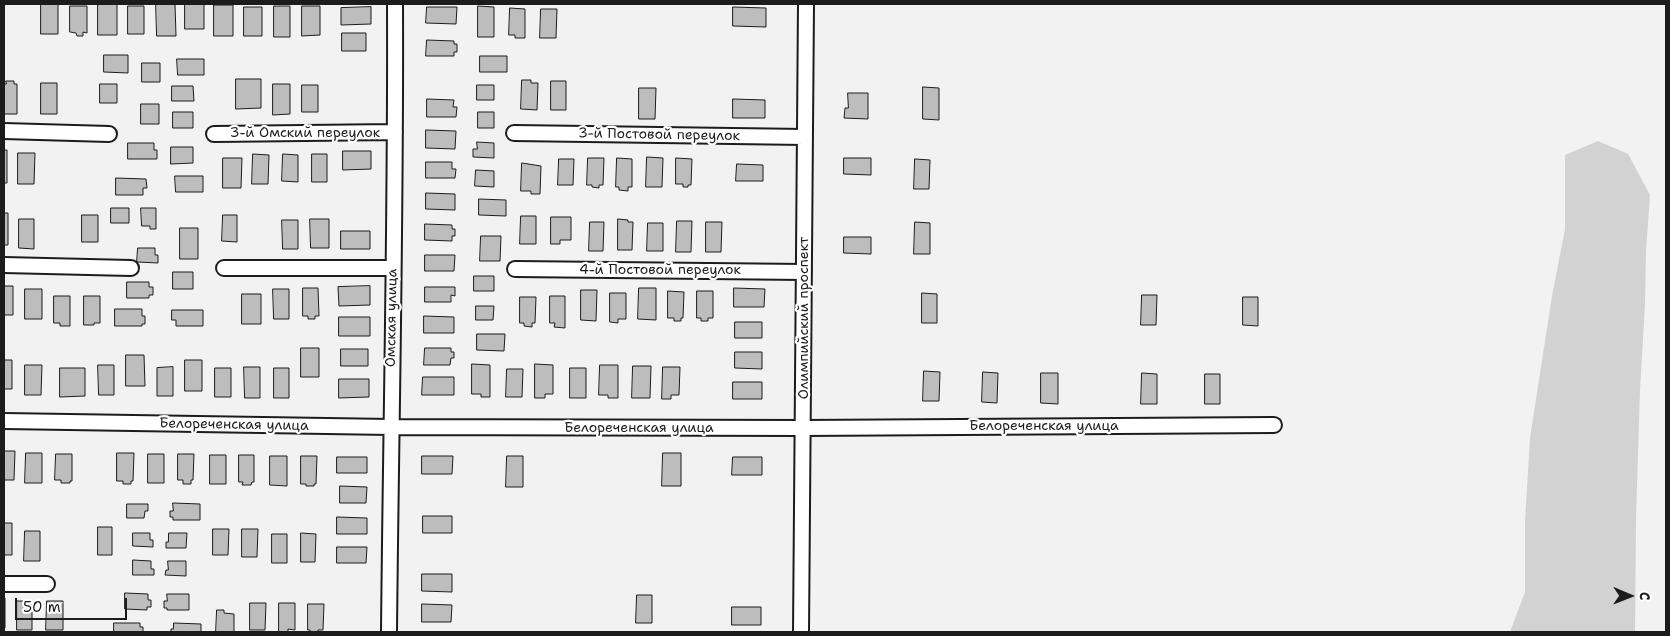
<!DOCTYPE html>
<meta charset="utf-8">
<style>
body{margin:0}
#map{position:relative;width:1670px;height:636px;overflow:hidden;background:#f2f2f2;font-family:"Shantell Sans",sans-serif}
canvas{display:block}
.frame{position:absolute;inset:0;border:5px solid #1c1c1c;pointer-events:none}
.north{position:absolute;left:1605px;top:571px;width:50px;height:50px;-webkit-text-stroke:4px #fff;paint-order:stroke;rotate:91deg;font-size:14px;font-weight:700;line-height:20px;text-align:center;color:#1c1c1c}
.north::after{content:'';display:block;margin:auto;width:18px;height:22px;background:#1c1c1c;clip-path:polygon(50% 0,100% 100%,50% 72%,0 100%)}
.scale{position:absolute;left:15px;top:598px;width:112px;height:22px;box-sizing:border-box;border:2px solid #1c1c1c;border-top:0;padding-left:6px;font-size:15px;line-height:18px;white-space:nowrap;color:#1c1c1c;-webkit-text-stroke:4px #fff;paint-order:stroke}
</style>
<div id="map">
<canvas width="1670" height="636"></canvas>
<div class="frame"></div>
<div class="north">С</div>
<div class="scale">50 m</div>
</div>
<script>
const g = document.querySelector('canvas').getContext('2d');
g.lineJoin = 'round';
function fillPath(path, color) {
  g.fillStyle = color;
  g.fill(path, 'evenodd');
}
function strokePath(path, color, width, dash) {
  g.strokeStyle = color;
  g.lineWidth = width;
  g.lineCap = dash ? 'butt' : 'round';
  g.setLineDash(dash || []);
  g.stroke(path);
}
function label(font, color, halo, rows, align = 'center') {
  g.font = font + ' "Shantell Sans",sans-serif';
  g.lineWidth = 4.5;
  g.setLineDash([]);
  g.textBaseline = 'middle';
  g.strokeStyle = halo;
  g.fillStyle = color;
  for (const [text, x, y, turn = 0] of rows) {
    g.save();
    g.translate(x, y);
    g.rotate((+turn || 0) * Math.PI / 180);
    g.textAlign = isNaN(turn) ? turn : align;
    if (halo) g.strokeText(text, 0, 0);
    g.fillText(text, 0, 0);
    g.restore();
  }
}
fillPath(new Path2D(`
 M1598,141L1628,154L1650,195L1646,251L1645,305L1640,390L1636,518L1635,632H1510L1525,592V521L1530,438L1552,296L1565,229V155Z`), '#d2d2d2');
const building = new Path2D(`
 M41,4H58V34H41Z
 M98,4H117V35H98Z
 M156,4H175L176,36H157Z
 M185,4H204V29H185Z
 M214,5H233V36H214Z
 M70,6H87V33L83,32V36H77L76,33L70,32Z
 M128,6H144V34H128Z
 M274,6H290V37H274Z
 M302,6H320V35L302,36Z
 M478,6L494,7V37H478Z
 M244,7H262V36H244Z
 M371,7V24L341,25V8Z
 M427,7H457L456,24L426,23Z
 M733,7L766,8V27L733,26Z
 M510,8L525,9V38H515V35H509Z
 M541,9H557L556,38H540Z
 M342,33H366V51H342Z
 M427,40L454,41V44H457V52H454V56H426Z
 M104,55H128V73L104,72Z
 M480,56H507V72H480Z
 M177,59H204V75H178Z
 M142,63H160V82H142Z
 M236,79H261V108L236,109Z
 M522,80H531V83H538L537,110L521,109Z
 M6,81H14V84H17V114H4V84H6Z
 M551,81H566V110H551Z
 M41,83H57V114H41Z
 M100,84H117V103H100Z
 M273,84H290V114L273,115Z
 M302,85H318V112H302Z
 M477,85H494V100H477Z
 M172,86H193L194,101H172Z
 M923,87L939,88V120L923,119Z
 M639,88H656L655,119H639Z
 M848,93H868V119L844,118L845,108H848Z
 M427,99L454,100L453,107H457L456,117H427Z
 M733,99L765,100V118H733Z
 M141,104H159V124H141Z
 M173,112H193V128H173Z
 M478,112H494V128H478Z
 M426,130L456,131L455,149L426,148Z
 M477,142L494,143V158L473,157V149H477Z
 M128,143H154V150H157V159H128Z
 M171,147H193V163L171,164Z
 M4,150H7V183H4Z
 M343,151H371V169L343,170Z
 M18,153H35L34,184H18Z
 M253,154L269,155L268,184H252Z
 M283,154L298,155V182L282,181Z
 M312,154H327V182H312Z
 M647,157L663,158L662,187H646Z
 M223,158H242L241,188H223Z
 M588,158H604L603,185H599V188L592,187V185H587Z
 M617,158L632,159V187H628V191L619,190V187H616Z
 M676,158L692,159L691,185H688V187H683V184H676Z
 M844,158H871V175L844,174Z
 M559,159H574L573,185H558Z
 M915,159L930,160L929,189H914Z
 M426,162H452V169H456L455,178H426Z
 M522,163L541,166L540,194H531V191H521Z
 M737,164L763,165V181H736Z
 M476,170L494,171V187L475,186Z
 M175,176H203V192H176Z
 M116,178L146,179L147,188H143V195H116Z
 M426,193L455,194V210L426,209Z
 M479,199L506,200V216L479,215Z
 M111,208H129V223H111Z
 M141,208H156V229H150V226H142Z
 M4,213H8V245H4Z
 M82,215H98V242H82Z
 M223,215H237V242L222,241Z
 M521,216H536V244H520Z
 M551,217H571V240H560V244H551Z
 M19,219H34V249L19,248Z
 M310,219H329V248H311Z
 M618,219L628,220V222H633L632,250H618Z
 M282,220H298V249H283Z
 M677,221H692L691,252H676Z
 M590,222H604L603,251H589Z
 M706,222H722L721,252H706Z
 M915,222L930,223V254H914Z
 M648,223H663V251H647Z
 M425,224L452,225V229H455V236H452V241L425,240Z
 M180,228H198V259H180Z
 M341,231H370V249H341Z
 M481,236H501L500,261H480Z
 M844,237H871V254L844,253Z
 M138,248H155V255H158V263L137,262Z
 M425,255H455L454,271H425Z
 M173,272H193V289H173Z
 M474,276H494V291H474Z
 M127,282H149V287H153V295H149V298H127Z
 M4,286H13V315H4Z
 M370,286V305L339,306L338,287Z
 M425,287H455V296L451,295V302H425Z
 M303,288H318L319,316H315V319H308V316H303Z
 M639,288H656V320L638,319Z
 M734,288L765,289L764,307H734Z
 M25,289H42V319H25Z
 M273,289H289V319H274Z
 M581,290H597L596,321L581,320Z
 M668,291L684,292L683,318H681V321H674V318H668Z
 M697,291H713V318H708V321H701V318H697Z
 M610,293H626V319H618V323L610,322Z
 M922,293L937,294V323H922Z
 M242,294H261V324H242Z
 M1142,295H1157L1156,325H1141Z
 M54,296H70V326H60V323H54Z
 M84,296H100V323H94V325H84Z
 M550,296H565V328L554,327L555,323H550Z
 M520,297H536L535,323H532V327L524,326V323H520Z
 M1243,297H1258V326L1243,325Z
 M476,306H494L493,320H476Z
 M115,309H142V316H145V324H142V326H115Z
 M172,310H203V326H176V320H172Z
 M424,316L454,317V333H424Z
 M339,317H370V336H339Z
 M735,322H762V338H735Z
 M477,334H505L504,351L477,350Z
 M301,348H319V377H301Z
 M425,348H451V352H454V358H451L450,365H424Z
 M341,349H368V366H341Z
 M735,352H762V369L735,368Z
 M126,355H144L145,386H126Z
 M4,360H12V389H4Z
 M185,360H202V391H185Z
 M472,364L490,365V397H481V394H472Z
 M535,364L553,365V394H545V398H535Z
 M25,365H42L41,395H25Z
 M98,365H114V395H99Z
 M600,365H618V398H608V395H599Z
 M633,366H651L650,398H632Z
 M173,367V396H157V368Z
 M244,367H260V398H245Z
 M663,367H680L679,395H671V399H662Z
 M60,368H85V396L60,397Z
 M215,368H231V397H215Z
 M274,368H289V398H274Z
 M570,368H586V398H570Z
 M507,369H523L522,397H506Z
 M924,371L940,372L939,401H923Z
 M983,372L998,373L997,403L982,402Z
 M1041,373H1058V404L1041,403Z
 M1142,373L1157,374V404H1141Z
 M1205,374H1220V404H1205Z
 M423,377H454V395H422Z
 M339,379H369V397L339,398Z
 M733,382H762V399H733Z
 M4,451H15L14,480H4Z
 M26,453H42V483H25Z
 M117,453H134L133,481H131V484H123V481H117Z
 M663,453H681V486H662Z
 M56,454H72V481H70V483H61V480H55Z
 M148,454H164V483H148Z
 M178,454H194L193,480H191V484H183V480H178Z
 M210,455H226V484H210Z
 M239,455H254V482H252L251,485H242L243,482H239Z
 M270,456H287V486L270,485Z
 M301,456H317L316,484H314V486H306V484H301Z
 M422,456H453L452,474H422Z
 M507,456H523V487H506Z
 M337,457H367V473H337Z
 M733,457H762V475H732Z
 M340,486L367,487L366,503H340Z
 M173,503L200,504V520H173V517H170V511H173Z
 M127,504H148V511H145L144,518H127Z
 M423,516H452V533H423Z
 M337,517L367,518V534H337Z
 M4,523H12V555H4Z
 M98,527H112V555H98Z
 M213,529H229L228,555H213Z
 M242,529H258L257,557H242Z
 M25,531H40V561H24Z
 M133,533H150V540H153V547L133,546Z
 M169,533H187L186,548H166V542H168Z
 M301,533L316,534L315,562H301Z
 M272,534H287V563H272Z
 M337,547H367L366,563H337Z
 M133,560L151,561V569H154V575H133Z
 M168,561H186V576L165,575L166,570H168Z
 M422,574H452V592L422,591Z
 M125,593L148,594V600H151V607H147V610L125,609Z
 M167,594H189V610H167V608H164V601H167Z
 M637,595H652V623H636Z
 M4,598H5V628H4Z
 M17,601H32V630H17Z
 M47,601H63V630H46Z
 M250,603H266L265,630H250Z
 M279,603H295V630L288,629V632H279Z
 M308,604H324L323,630H318V632H310V630H308Z
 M422,604L452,605L451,622H422Z
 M732,607H761V625H732Z
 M217,610H224V613L234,614V632H216Z
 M114,623H140V627H143V632H114Z
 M174,623L201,624V632H171V629H173Z`);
fillPath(building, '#bdbdbd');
strokePath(building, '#1c1c1c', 1);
const minor = new Path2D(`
 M4,131L109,134
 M514,133L805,137
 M214,134L395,132
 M4,265L131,268
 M224,268H393
 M515,269L804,272
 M4,421L391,427L803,428L1274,425
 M4,584H47
 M389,632C391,423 396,213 395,4
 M801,632L806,4`);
strokePath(minor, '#1c1c1c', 18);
strokePath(minor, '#fff', 14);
label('14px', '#1c1c1c', '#fff', [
 ["3-й Омский переулок",305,133],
 ["3-й Постовой переулок",659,135,1],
 ["4-й Постовой переулок",660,270],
 ["Омская улица",392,318,-89],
 ["Олимпийский проспект",804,318,-90],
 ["Белореченская улица",234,425,1],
 ["Белореченская улица",1044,426],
 ["Белореченская улица",639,428]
]);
</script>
